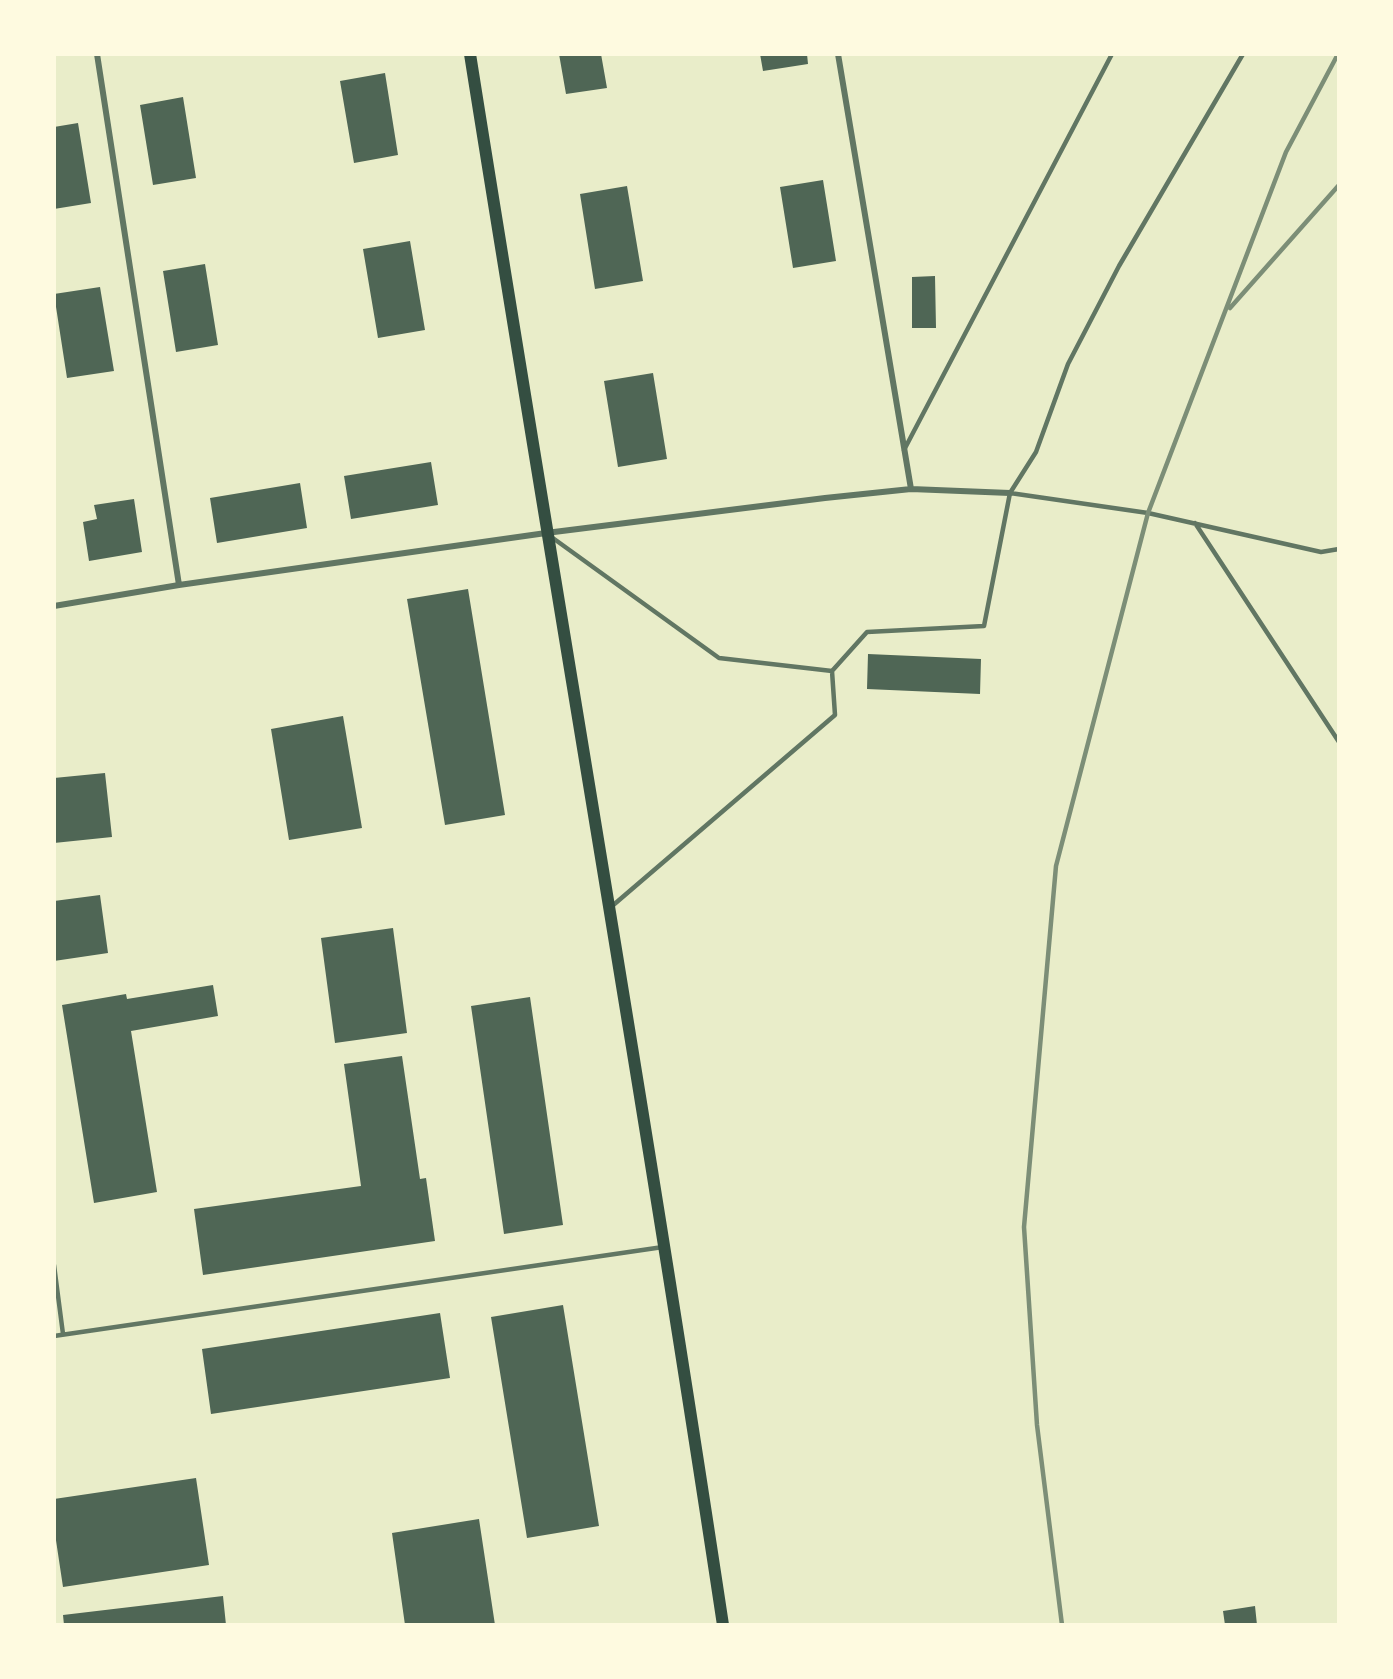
<!DOCTYPE html>
<style>
body{margin:0}
#map{position:relative;width:1393px;height:1679px;overflow:hidden;background:#e9edc9;font-family:Montserrat,sans-serif}
canvas{display:block}
.frame{position:absolute;inset:0;border:56px solid #fefae0;pointer-events:none}
</style>
<div id="map">
<canvas width="1393" height="1679"></canvas>
<div class="frame"></div>
</div>
<script>
const g = document.querySelector('canvas').getContext('2d');
g.lineJoin = 'round';
function fillPath(path, color) {
  g.fillStyle = color;
  g.fill(path, 'evenodd');
}
function strokePath(path, color, width, dash) {
  g.strokeStyle = color;
  g.lineWidth = width;
  g.lineCap = dash ? 'butt' : 'round';
  g.setLineDash(dash || []);
  g.stroke(path);
}
fillPath(new Path2D(`
 M559,54H601L607,88L566,94Z
 M760,54H807L808,64L763,71Z
 M385,73L398,155L354,163L340,81Z
 M183,97L196,178L153,185L140,105Z
 M78,123L91,203L54,209V127Z
 M823,180L836,261L793,268L780,187Z
 M627,186L643,281L595,289L580,194Z
 M410,241L425,330L378,338L363,249Z
 M205,264L218,345L176,352L163,271Z
 M935,276L936,328H912V277Z
 M100,287L114,371L67,378L54,294Z
 M653,373L667,459L618,467L604,381Z
 M431,462L438,505L351,519L344,476Z
 M300,483L307,528L217,543L210,498Z
 M134,499L142,552L89,561L83,522L97,519L94,505Z
 M468,589L505,815L445,825L407,599Z
 M868,654L981,659L980,694L867,689Z
 M343,716L362,828L289,840L271,729Z
 M105,773L112,837L54,843V778Z
 M100,895L108,953L54,961V901Z
 M393,928L407,1033L335,1043L321,938Z
 M213,985L218,1016L131,1031L157,1192L94,1203L62,1005L126,994L127,999Z
 M530,997L563,1225L504,1234L471,1006Z
 M402,1056L420,1179L426,1178L435,1241L203,1275L194,1209L361,1186L344,1064Z
 M563,1305L599,1526L527,1538L491,1317Z
 M440,1313L450,1378L211,1414L202,1349Z
 M196,1478L209,1565L63,1587L54,1527V1499Z
 M479,1519L495,1625H405L392,1533Z
 M223,1596L226,1625H64L63,1615Z
 M1255,1606L1257,1625H1225L1223,1611Z`), '#4f6655');
strokePath(new Path2D(`
 M904,450L1112,54
 M1010,493L1148,513L1321,552L1339,549
 M1195,523L1339,742
 M550,536L719,658L832,671L835,715L611,907
 M832,671L867,632L984,626L1010,493L1036,452L1068,364L1119,266L1243,54
 M54,1265L63,1334
 M54,1336L663,1247`), '#617663', 4.5);
strokePath(new Path2D(`
 M97,54L179,585
 M838,54L911,489
 M54,606L179,585L546,533L825,498L911,489L1010,493`), '#617663', 6);
strokePath(new Path2D(`
 M470,54C553,578 644,1100 723,1625`), '#344e41', 12);
strokePath(new Path2D(`
 M1230,308L1339,185
 M1062,1625L1037,1425L1024,1227L1056,866L1148,513L1286,152L1338,54`), '#7c8e77', 4.5);
</script>
